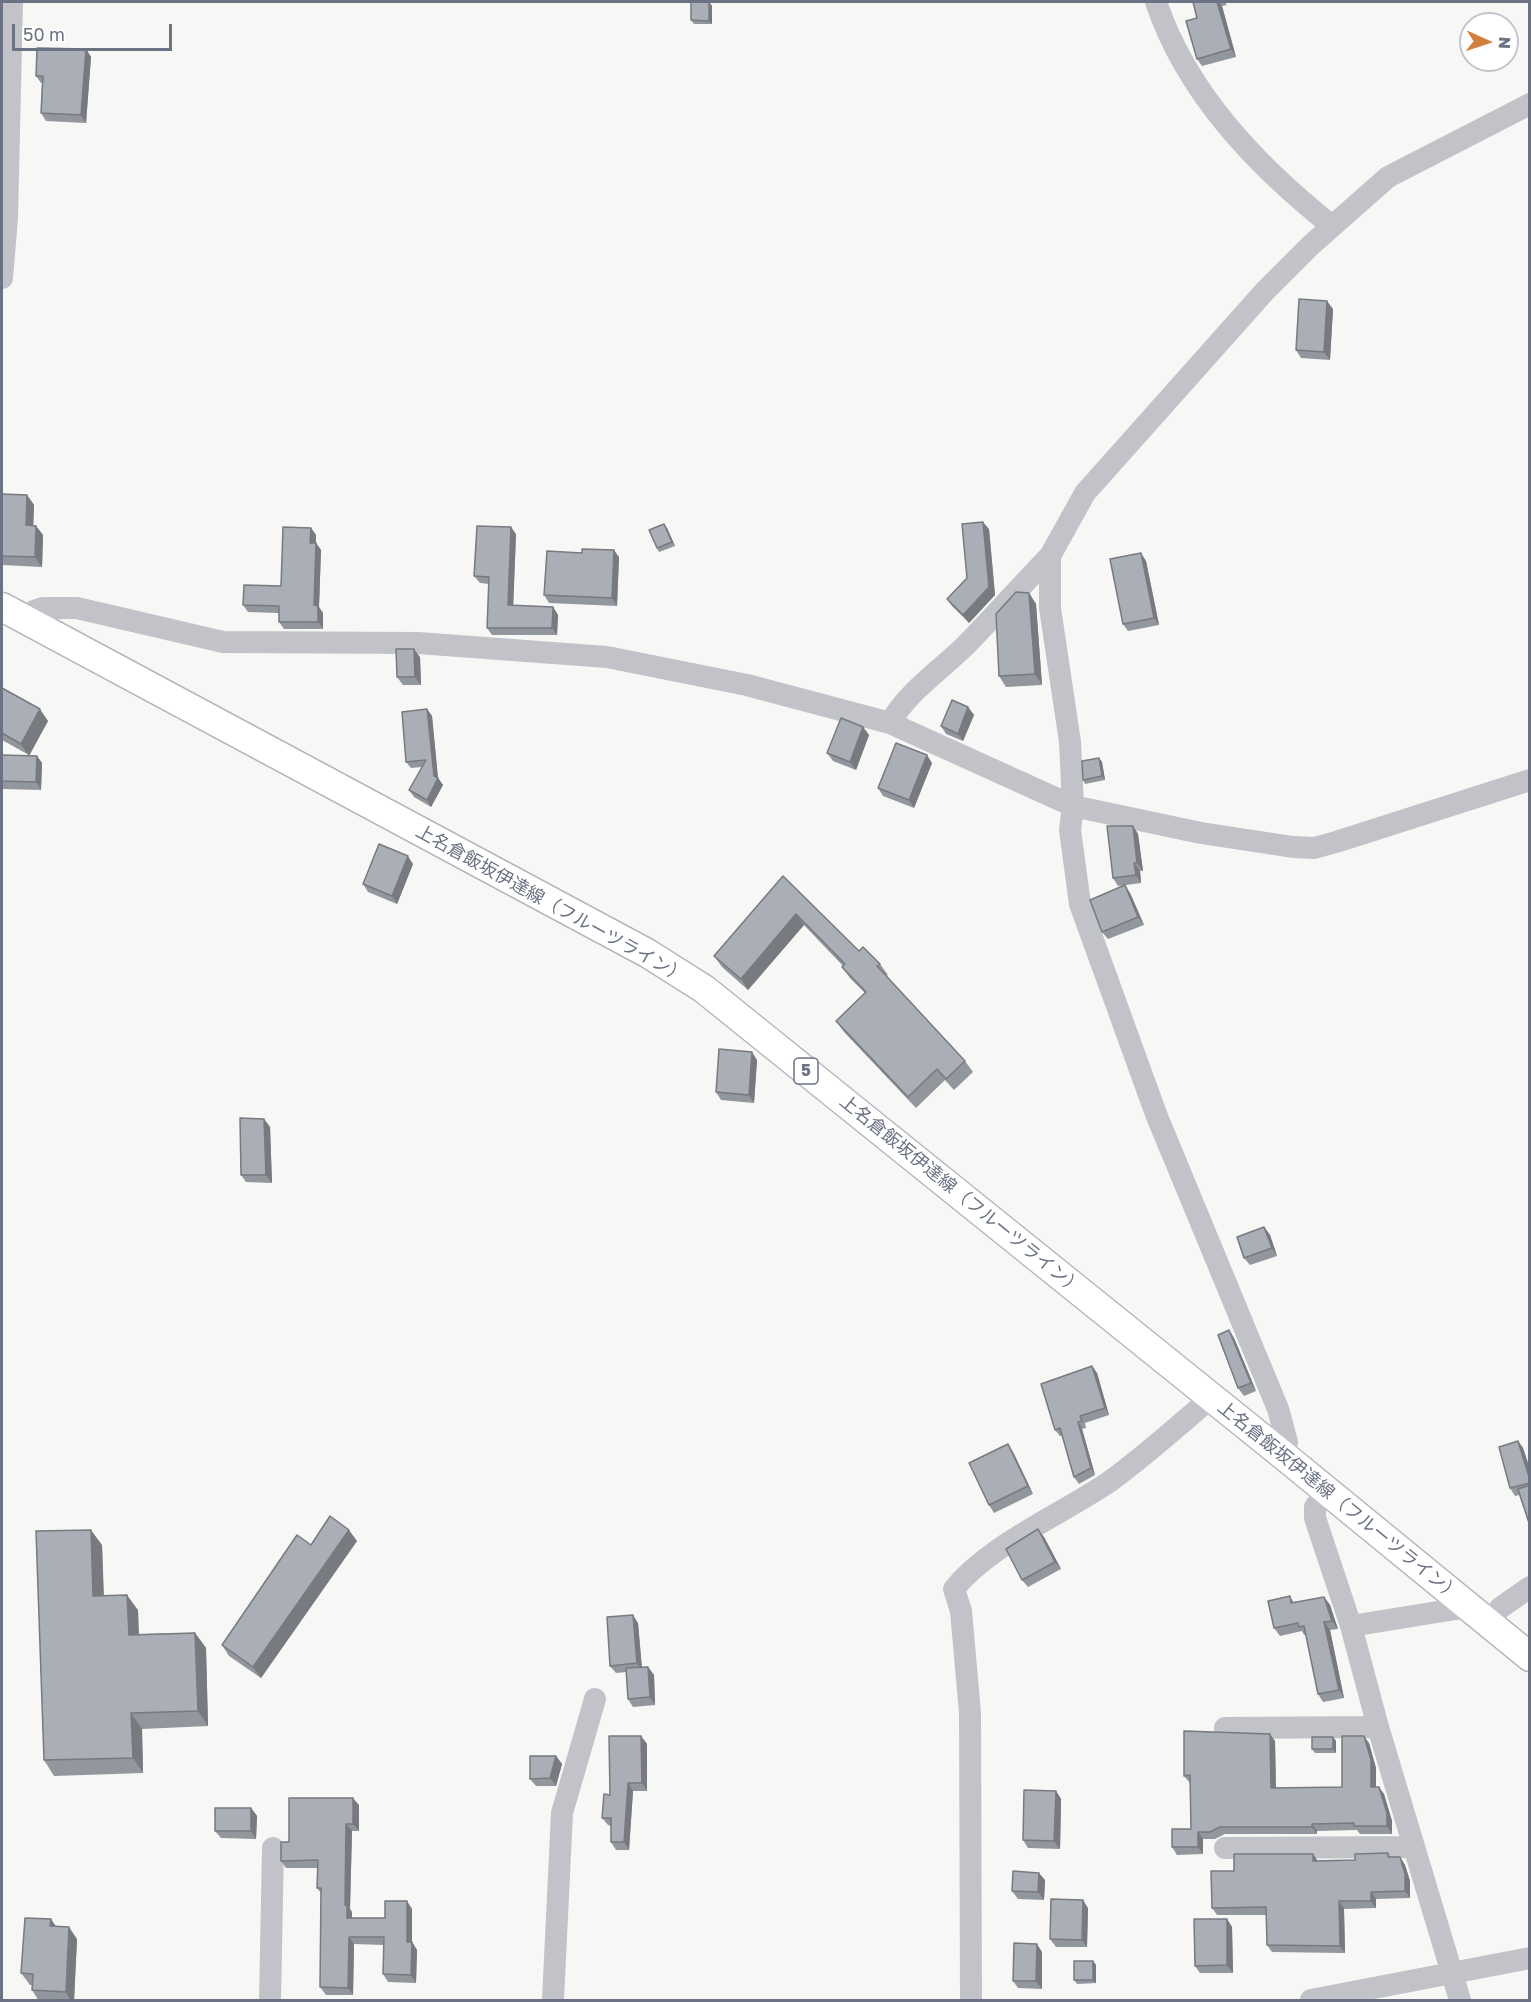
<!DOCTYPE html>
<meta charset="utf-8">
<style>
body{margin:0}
#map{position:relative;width:1531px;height:2002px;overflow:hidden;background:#f7f8f5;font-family:"Golos Text",sans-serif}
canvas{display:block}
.frame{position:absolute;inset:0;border:3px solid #6a7283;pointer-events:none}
.north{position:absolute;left:1459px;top:12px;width:60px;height:60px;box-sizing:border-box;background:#fff;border:2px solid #c3c7cd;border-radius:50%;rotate:93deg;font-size:16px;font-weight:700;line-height:24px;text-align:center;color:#6a7283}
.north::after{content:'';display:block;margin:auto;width:21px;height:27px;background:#d17f3b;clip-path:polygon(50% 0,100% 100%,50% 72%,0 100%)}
.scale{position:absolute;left:12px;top:24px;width:160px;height:27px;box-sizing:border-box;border:3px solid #6a7283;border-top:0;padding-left:8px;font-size:18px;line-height:21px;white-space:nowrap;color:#6a7283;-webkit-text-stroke:4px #fff;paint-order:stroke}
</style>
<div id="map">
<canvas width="1531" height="2002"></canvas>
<div class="frame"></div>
<div class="north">N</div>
<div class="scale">50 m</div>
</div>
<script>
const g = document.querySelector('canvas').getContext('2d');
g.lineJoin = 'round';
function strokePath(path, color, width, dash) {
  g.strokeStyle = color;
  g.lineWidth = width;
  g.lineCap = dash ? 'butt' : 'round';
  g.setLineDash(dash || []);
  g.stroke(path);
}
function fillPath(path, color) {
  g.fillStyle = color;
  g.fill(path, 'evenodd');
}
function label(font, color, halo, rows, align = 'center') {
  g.font = font + ' "Golos Text","Noto Sans JP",sans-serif';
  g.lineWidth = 6;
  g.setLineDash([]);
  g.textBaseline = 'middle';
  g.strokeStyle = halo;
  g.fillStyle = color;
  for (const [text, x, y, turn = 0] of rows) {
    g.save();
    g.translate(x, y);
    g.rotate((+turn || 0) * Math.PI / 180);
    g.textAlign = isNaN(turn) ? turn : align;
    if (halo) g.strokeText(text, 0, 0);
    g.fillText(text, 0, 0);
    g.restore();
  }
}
const major = new Path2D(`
 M2,607L647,953L704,989L1283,1455L1530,1657`);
strokePath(major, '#b5b7bc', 31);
strokePath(new Path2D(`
 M1156,2C1187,94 1257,166 1332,226
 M2,278L7,218L12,2
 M25,620L34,611L43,608H77L223,642L418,643L607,657L747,685L890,723L1073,806L1201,833L1293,847L1314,848L1336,842L1530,780
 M890,723C908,691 941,670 967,644C995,615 1022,585 1050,556
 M1283,1455L1287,1442L1278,1409L1156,1114L1080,904L1070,830L1073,806L1070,742L1050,608V556L1085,493L1265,291L1311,245L1388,177L1530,104
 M1327,1490L1315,1507V1518L1351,1626
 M1488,1623L1500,1608L1530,1587
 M1225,1728L1378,1727
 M1225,1848L1414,1847
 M270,2000L273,1848
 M553,2000L562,1813L595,1699
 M971,2000L970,1713L961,1611L954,1589C989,1545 1062,1514 1109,1482C1145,1456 1178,1426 1212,1397
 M1311,2000L1530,1958
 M1460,2000L1378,1727L1351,1626L1468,1607`), '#c1c3c8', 22);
strokePath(major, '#fff', 28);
fillPath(new Path2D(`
 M709,2L712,6V24H694L691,20Z
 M1193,2H1225L1227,5L1222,6L1236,57L1202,66L1197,59V18Z
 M86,49L91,57L86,123L46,121L41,113L42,83H41L36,76Z
 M1333,309L1330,360L1301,358L1296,350Z
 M2,493L3,494L27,495L34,505L33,525L36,526L43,535L42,567L2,565Z
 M311,528L316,535V543L321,550L319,607L323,613V629H284L279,622V613L248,612L243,605L281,586Z
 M667,528L675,546L659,552L657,548Z
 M989,529L995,595L969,623L952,606L947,599L967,578Z
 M516,534L513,605L553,607L558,615L557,635H492L487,628L489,584L480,583L474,576Z
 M582,553L619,557L617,606L549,603L544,595Z
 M1146,561L1159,625L1128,631L1123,624Z
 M1029,593L1036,604L1042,685L1006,687L999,676Z
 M420,657L421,685H403L397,677Z
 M2,688L48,721L29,755L37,756L42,763L41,790L2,789V755H29L2,740Z
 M968,707L974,715L963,741L946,734L941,726Z
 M427,709L432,716L438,778L443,785L431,807L414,797L409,790L422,767L411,768L406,762Z
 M863,727L869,735L856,770L833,761L827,753Z
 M1099,758L1102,762L1105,780L1085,784L1083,780Z
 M932,763L914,808L883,796L878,788Z
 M1133,826L1138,834L1143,871H1140L1141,883L1118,886L1113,878Z
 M413,864L397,904L368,892L363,884Z
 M783,876L859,951L880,964L888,975L886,976L965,1061L973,1072L954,1090L945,1080L916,1108L844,1032L836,1021L865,993L850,978L842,967L843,966L804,925L748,990L722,967L714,956Z
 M1130,893L1144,925L1108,939L1102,932Z
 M757,1060L754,1103L721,1100L716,1092Z
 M264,1119L270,1127L272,1183L246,1182L241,1175Z
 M1264,1227L1270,1235L1277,1256L1250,1265L1244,1258Z
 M1229,1330L1234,1338L1256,1391L1244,1396L1238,1388Z
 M1092,1366L1097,1373L1109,1415L1085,1423L1086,1428L1082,1429L1095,1475L1079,1484L1074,1477L1062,1436H1060L1055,1430Z
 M1518,1441L1523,1448L1530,1469V1526L1519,1495L1515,1496L1510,1488Z
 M1013,1452L1033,1494L994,1513L989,1505Z
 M1044,1537L1061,1569L1028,1587L1022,1580Z
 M357,1541L261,1678L229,1656L222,1645L311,1545Z
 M102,1545L104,1595L138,1610L139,1634L195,1633L206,1648L208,1726L142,1729L143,1773L54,1776L44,1760Z
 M1290,1596L1294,1603L1324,1597L1330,1605L1338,1629L1330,1630L1344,1698L1323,1702L1318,1694L1306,1635H1304L1302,1631L1280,1636L1274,1628Z
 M638,1623L642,1667H648L654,1675L655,1705L633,1707L628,1699L627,1672L616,1673L610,1666Z
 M641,1736L647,1744V1791H633L629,1850H616L611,1842V1826L608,1825L602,1818L610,1795Z
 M1333,1737L1336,1741V1753H1315L1312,1749Z
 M1275,1741L1276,1788L1342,1787L1369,1743L1376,1768V1787L1384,1794L1392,1821V1834H1360L1357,1830L1317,1831V1834H1225L1215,1839H1203V1854L1177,1855L1172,1847L1191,1829L1190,1783L1184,1776Z
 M556,1756L562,1764L556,1786H536L530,1779Z
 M1056,1791L1061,1799L1060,1849L1028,1848L1023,1840Z
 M359,1805V1831H352L350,1909L352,1912V1918H385L412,1909V1942L417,1950L416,1983L388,1982L383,1974L384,1945L354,1944L353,1995H326L320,1987L321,1893L317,1888L318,1868H286L281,1861L289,1842Z
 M251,1808L257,1816L256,1839L221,1838L215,1831Z
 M1388,1853L1390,1857H1400L1405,1865L1410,1881V1898L1376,1899V1908L1344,1909L1345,1953L1272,1952L1267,1945L1266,1915H1217L1212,1908L1234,1871L1313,1854L1317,1861L1355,1860Z
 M1045,1880L1044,1900L1018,1899L1012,1891Z
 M1088,1908L1087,1947H1056L1050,1939Z
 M51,1919L55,1926L77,1939L74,2001H39L32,1990V1985H30L21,1973Z
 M1227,1919L1232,1927L1233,1973H1200L1195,1966Z
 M1042,1952V1989L1018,1988L1013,1981Z
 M1093,1961L1096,1965V1983L1077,1984L1074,1980Z`), '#92969d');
fillPath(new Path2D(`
 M709,2L712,6V24L709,21Z
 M1217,2H1218L1222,6L1236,57L1231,49Z
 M86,49L91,57L86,123L81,115Z
 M1327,301L1333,309L1330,360L1324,352Z
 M27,495L34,505L33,535L26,525Z
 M983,522L989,529L995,595L969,623L963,615Z
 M664,524L667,528L675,546L672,542Z
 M36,526L43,535L42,567L35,557Z
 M511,527L516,534L513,612L508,605Z
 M311,528L316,535L315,550L310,543Z
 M316,543L321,550L319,607L323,613V629L318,622L314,605Z
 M614,550L619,557L617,606L612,598Z
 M1141,553L1146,561L1159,625L1154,618Z
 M1029,593L1036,604L1042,685L1035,674Z
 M553,607L558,615L557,635L552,628Z
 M414,649L420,657L421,685L415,677Z
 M968,707L974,715L963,741L958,734Z
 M40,709L48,721L29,756L21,744Z
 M427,709L432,716L438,778L443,785L431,807L427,800L434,776Z
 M863,727L869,735L856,770L850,762Z
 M927,755L932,763L914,808L909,800Z
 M37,756L42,763L41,790L36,782Z
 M1099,758L1102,762L1105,780L1102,776Z
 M1133,826L1138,834L1143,871L1137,863Z
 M408,856L413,864L397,904L392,896Z
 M1134,863L1140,871L1141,883L1136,875Z
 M1125,885L1130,893L1144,925L1138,917Z
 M796,914L804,925L748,990L741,979Z
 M752,1052L757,1060L754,1103L749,1095Z
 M264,1119L270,1127L272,1183L266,1175Z
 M1264,1227L1270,1235L1277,1256L1272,1248Z
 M1229,1330L1234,1338L1256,1391L1251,1383Z
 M1092,1366L1097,1373L1109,1415L1105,1408Z
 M1078,1422L1082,1429L1095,1475L1091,1468Z
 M1518,1441L1523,1448L1530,1469V1480Z
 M1008,1444L1013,1452L1033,1494L1028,1486Z
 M1038,1529L1044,1537L1061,1569L1055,1562Z
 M91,1530L102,1545L104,1611L93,1596Z
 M349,1530L357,1541L261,1678L253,1667Z
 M127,1595L138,1610L139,1650L129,1635Z
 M1324,1597L1330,1605L1338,1629L1332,1621Z
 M633,1615L638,1623L642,1671L637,1663Z
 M1324,1622L1330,1630L1344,1698L1339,1690Z
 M195,1633L206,1648L208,1726L198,1711Z
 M648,1667L654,1675L655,1705L650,1697Z
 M131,1713L142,1729L143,1773L133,1758Z
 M1270,1734L1275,1741L1276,1796L1271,1788Z
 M641,1736L647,1744V1791L642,1783Z
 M1364,1736L1369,1743L1376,1768V1794L1371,1787Z
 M1333,1737L1336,1741V1753L1333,1749Z
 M556,1756L562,1764L556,1786L550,1778Z
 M628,1783L633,1791L629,1850L624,1842Z
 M1379,1787L1384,1794L1392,1821V1834L1387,1826Z
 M1056,1791L1061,1799L1060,1849L1054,1841Z
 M353,1798L359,1805V1831L353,1824Z
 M251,1808L257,1816L256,1839L251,1831Z
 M346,1824L352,1831L350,1909L352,1912V1925L347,1918L345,1905Z
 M1312,1824L1317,1831V1834L1312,1827Z
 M1198,1832L1203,1839V1854L1198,1847Z
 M1313,1854L1318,1861H1313Z
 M1400,1857L1405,1865L1410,1881V1898L1405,1891Z
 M1039,1873L1045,1880L1044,1900L1038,1892Z
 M1371,1892L1376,1899V1908L1371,1901Z
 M1083,1900L1088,1908L1087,1947L1082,1940Z
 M407,1901L412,1909V1947V1942L417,1950L416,1983L411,1975L407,1942Z
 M1339,1901L1344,1909L1345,1953L1340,1946Z
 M51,1919L59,1931L50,1926Z
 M1227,1919L1232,1927L1233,1973L1227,1965Z
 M69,1927L77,1939L74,2001H71L66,1992Z
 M349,1937L354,1944L353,1995L348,1988Z
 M1037,1944L1042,1952V1989L1036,1981Z
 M1093,1961L1096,1965V1983L1093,1980Z`), '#777a7f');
const building = new Path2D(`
 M691,2H709V21L691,20Z
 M1193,2H1217L1231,49L1197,59L1186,21L1197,18Z
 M37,48L86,49L81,115L41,113L43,76H36Z
 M1299,299L1327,301L1324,352L1296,350Z
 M2,494L27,495L26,525L36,526L35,557L2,556Z
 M983,522L989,587L963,615L947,599L967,578L962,524Z
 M664,524L672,542L657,548L649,530Z
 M477,526L511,527L508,605L553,607L552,628H487L489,577L474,576Z
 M283,527L311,528L310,543H316L314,605L318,606V622H279V606L243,605L244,585L281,586Z
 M582,549L614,550L612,598L544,595L547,551L582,553Z
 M1141,553L1154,618L1123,624L1110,559Z
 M1016,592L1029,593L1035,674L999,676L996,614Z
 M396,649H414L415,677H397Z
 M2,688L40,709L21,744L2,733Z
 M952,700L968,707L958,734L941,726Z
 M427,709L434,776L438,778L427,800L409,790L426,760L406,762L402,712Z
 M841,718L863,727L850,762L827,753Z
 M896,743L927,755L909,800L878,788Z
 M2,755L37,756L36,782L2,781Z
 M1099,758L1102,776L1083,780L1082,761Z
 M1107,826H1133L1137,863H1134L1136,875L1113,878Z
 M379,844L408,856L392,896L363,884Z
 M783,876L859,951L863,947L880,964L877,966L965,1061L946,1079L937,1069L908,1097L836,1021L866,992L842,967L845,964L796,914L741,979L714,956Z
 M1125,885L1138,917L1102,932L1090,900Z
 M719,1049L752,1052L749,1095L716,1092Z
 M240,1118L264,1119L266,1175H241Z
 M1264,1227L1272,1248L1244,1258L1237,1237Z
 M1229,1330L1251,1383L1238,1388L1218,1335Z
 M1092,1366L1105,1408L1080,1416L1082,1421L1078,1422L1091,1468L1074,1477L1060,1428L1055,1430L1041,1384Z
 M1518,1441L1530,1480V1483L1510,1488L1499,1447Z
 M1008,1444L1028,1486L989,1505L969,1463Z
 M1530,1485V1526L1518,1489Z
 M330,1516L349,1530L253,1667L222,1645L297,1535L311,1545Z
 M1038,1529L1055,1562L1022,1580L1006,1549Z
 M91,1530L93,1596L127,1595L129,1635L195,1633L198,1711L131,1713L133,1758L44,1760L36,1531Z
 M1290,1596L1291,1603L1324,1597L1332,1621L1324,1622L1339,1690L1318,1694L1304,1626L1299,1627L1298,1623L1274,1628L1268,1601Z
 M633,1615L637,1663L610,1666L607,1617Z
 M648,1667L650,1697L628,1699L626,1668Z
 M1184,1731L1270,1734L1271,1788L1342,1787V1736H1364L1371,1760V1787H1379L1387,1813V1826H1354V1823L1312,1824V1827H1220L1210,1832H1198V1847H1172V1829H1191L1190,1775L1184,1776Z
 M609,1736H641L642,1783H628L624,1842H611V1818H602L604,1794L610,1795Z
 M1312,1737H1333V1749H1312Z
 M530,1756H556L550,1778L530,1779Z
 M1024,1790L1056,1791L1054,1841L1023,1840Z
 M289,1798H353V1824H346L345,1905H347V1918H385V1901H407V1942H412L411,1975L383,1974L384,1937H349L348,1988L320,1987L321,1888H317L318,1860L281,1861V1842H289Z
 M215,1808H251V1831H215Z
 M1388,1853V1857H1400L1405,1874V1891L1371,1892V1901H1339L1340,1946L1267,1945L1266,1907L1212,1908L1211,1871H1234V1854H1313V1861L1355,1860V1854Z
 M1013,1871L1039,1873L1038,1892L1012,1891Z
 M1051,1899L1083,1900L1082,1940L1050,1939Z
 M25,1918L51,1919L50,1926L69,1927L66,1992L32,1990L33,1974L21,1973Z
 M1194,1919H1227V1965L1195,1966Z
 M1014,1943L1037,1944L1036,1981H1013Z
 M1074,1961H1093V1980H1074Z`);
fillPath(building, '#aaaeb6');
strokePath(building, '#777a7f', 1.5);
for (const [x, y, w] of [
 [806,1071,24]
]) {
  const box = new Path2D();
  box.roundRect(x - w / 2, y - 13, w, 26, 4.5);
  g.fillStyle = '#fff';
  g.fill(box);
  strokePath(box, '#6a7283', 1.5);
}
label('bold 16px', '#6a7283', null, [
 ["5",806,1071]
]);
label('18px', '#6a7283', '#fff', [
 ["上名倉飯坂伊達線（フルーツライン）",551,904,29],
 ["上名倉飯坂伊達線（フルーツライン）",961,1195,39],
 ["上名倉飯坂伊達線（フルーツライン）",1339,1501,39]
]);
</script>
